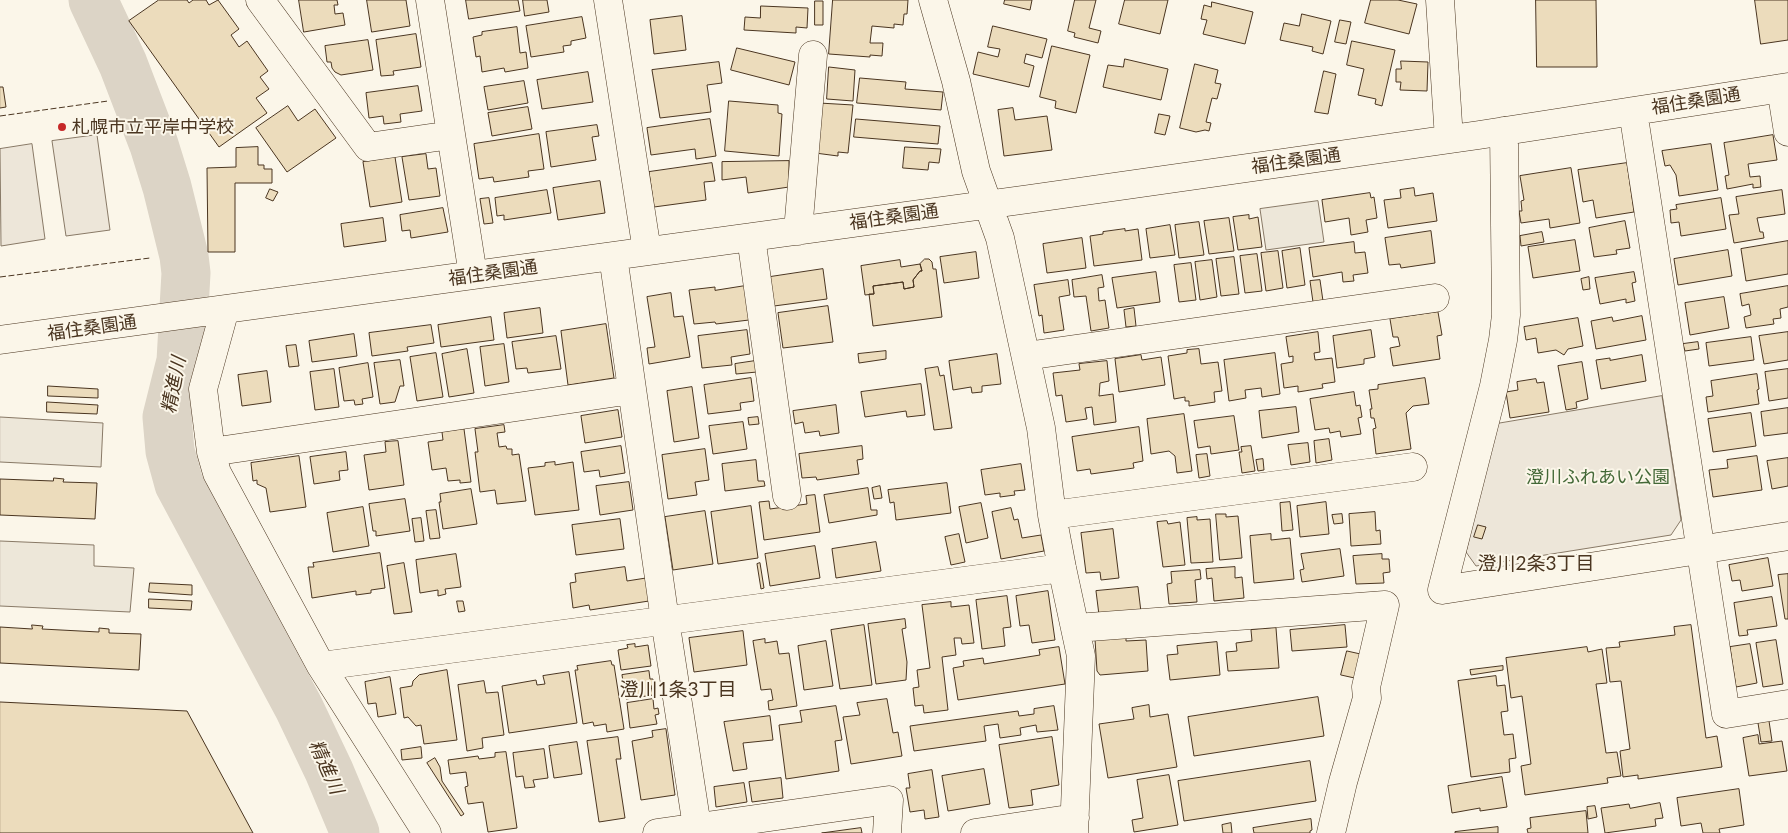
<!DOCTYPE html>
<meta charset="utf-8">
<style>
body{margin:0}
canvas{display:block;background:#fbf6e9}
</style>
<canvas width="1788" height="833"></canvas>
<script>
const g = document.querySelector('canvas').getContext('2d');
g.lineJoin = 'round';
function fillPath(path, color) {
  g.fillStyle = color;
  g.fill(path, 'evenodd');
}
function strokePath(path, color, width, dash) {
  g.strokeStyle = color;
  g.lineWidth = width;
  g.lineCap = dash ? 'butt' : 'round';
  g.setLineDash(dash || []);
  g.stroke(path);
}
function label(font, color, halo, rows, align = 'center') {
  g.font = font + ' Lato,"Noto Sans JP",sans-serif';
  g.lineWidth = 4;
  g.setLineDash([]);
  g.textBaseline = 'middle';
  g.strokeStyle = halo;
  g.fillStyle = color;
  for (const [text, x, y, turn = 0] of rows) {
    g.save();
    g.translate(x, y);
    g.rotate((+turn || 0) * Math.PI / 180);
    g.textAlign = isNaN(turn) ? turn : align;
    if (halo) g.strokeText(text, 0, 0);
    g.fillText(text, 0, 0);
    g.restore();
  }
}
const green = new Path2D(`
 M97,135L110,230L66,236L52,141Z
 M32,144L45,239L1,246L0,149Z
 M1662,396L1681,520L1671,535L1476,566L1466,552L1496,424Z`);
fillPath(green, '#ede6d9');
strokePath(green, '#887966', 1);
const parking = new Path2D(`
 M1318,201L1324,242L1266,250L1260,209Z
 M0,417L103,423L101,467L0,462Z
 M0,541L94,545V566L134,568L130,612L0,606Z`);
fillPath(parking, '#ede7d9');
strokePath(parking, '#887966', 1);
strokePath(new Path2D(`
 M93,0L123,64L154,145L167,187L184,256L186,273L181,361L167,417L170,451L179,484L299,708L329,771L355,833`), '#dcd4c6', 49);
const building = new Path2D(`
 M159,0H187L189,3L193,0H206L209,5L218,0L239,29L231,35L239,47L247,41L268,71L260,77L269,89L256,98L267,113L219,147L129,21Z
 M299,0H337L338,5H334L335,14L343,13L345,25L304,32Z
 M367,0H406L410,26L372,32Z
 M466,0H518L520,11L469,19Z
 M523,0H547L549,12L525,16Z
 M833,0H908L907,14H904L903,25L894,24V28L872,26L870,43H883L882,56L870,55V57L829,54Z
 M1005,0H1032L1030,10L1004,4Z
 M1075,0H1096L1089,28L1101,31L1098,43L1074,37L1075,33L1068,31Z
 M1125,0H1168L1160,34L1119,24Z
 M1371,0H1398L1417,4L1409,34L1365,23Z
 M1536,0H1596L1597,67H1537Z
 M1755,0H1788V40L1761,44Z
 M815,1H823V25H815Z
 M1212,2L1253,12L1245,44L1203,34L1207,20L1201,19L1204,5L1211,7Z
 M761,6L808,8L807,28L796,27V33L744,30L745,17L760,18Z
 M1302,14L1331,21L1323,54L1312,51L1313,47L1280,40L1284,23L1299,26Z
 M682,16L686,50L654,54L650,20Z
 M582,17L586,38L571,41V45L563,46L564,52L531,57L526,26Z
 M1340,20L1351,22L1346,44L1335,42Z
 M993,26L1047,39L1042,58L1026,54L1024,63L1034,66L1029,87L973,74L978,52L998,57L1000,49L988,47Z
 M517,27L520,53L526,52L528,68L505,72L504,68L482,72L480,56L476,57L473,37L482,35V32Z
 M416,34L421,67L393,71L394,75L381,76L376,40Z
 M368,40L373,70L341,75L335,72L332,68L331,62H327L325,46Z
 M1352,41L1395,50L1382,106L1375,104L1376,99L1358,95L1364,69L1347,65Z
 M1052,46L1090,55L1076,113L1055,108L1056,101L1040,97Z
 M737,48L795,62L789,85L731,70Z
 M1125,59L1168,69L1161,100L1103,87L1108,65L1123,67Z
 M1401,61L1428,62L1427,91L1400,90L1401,82H1396V69H1401Z
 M719,62L722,83L707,85L711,112L660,118L652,70Z
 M1195,64L1218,70L1215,83L1221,84L1217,99L1212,98L1206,122L1211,123L1209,131L1205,130L1196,132L1180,128Z
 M829,67L855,70L853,101L827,99Z
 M1324,71L1336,74L1328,114L1315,112Z
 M588,72L593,102L542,109L537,80Z
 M860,78L906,82L905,89L943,92L941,110L857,103Z
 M524,81L528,103L488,110L484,87Z
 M418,86L422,111L400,114L401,122L384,124L383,116L369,118L366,93Z
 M0,87H3L6,107L0,108Z
 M729,101L778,105V113L782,114L779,156L725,151Z
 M819,103L853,105L848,153L838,152V156L815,153Z
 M288,106L298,121L315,109L336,138L287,172L256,128Z
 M528,107L532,129L492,136L488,113Z
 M1013,108L1015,120L1047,116L1052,150L1004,156L998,110Z
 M1159,114L1170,116L1165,135L1155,133Z
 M710,119L716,156L696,159L695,149L651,155L647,128Z
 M856,119L940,126L938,144L854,137Z
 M597,125L599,136L592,137L596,160L551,167L546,132Z
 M539,134L544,169L528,171L529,177L494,182L493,177L479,179L474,144Z
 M1773,135L1777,160L1748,164L1750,177L1760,176L1761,187L1753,188V184L1727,189L1725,176L1729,175L1724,143Z
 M1711,144L1718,190L1679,196L1676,175L1670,165L1665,166L1662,151Z
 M258,147V165H264V169H272V183H235V252H208L207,168L236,167V148Z
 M905,147L941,149L939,163L929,162L928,170L903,168Z
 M426,154L428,169L436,168L440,196L409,200L402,157Z
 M395,157L402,202L370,207L363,162Z
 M789,161V187L748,193L746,177L722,180V162Z
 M712,163L715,181L704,182L706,200L654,207L649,172Z
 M1627,163L1634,212L1596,218L1593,200L1583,202L1578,170Z
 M1571,168L1580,223L1550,228L1549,219L1521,223L1519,211H1522L1521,201L1524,200L1520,176Z
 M600,181L605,213L558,220L553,188Z
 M1414,188L1415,196L1433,193L1437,221L1388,228L1384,200L1401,198L1400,190Z
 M270,189L278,192L273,201L266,198Z
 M547,190L551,213L504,220V215L497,216L495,198Z
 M1782,190L1785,214L1757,218L1760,232H1763L1764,238L1734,243L1729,215L1739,214L1736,197Z
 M1370,193L1371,198L1374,197L1377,218L1366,220L1368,232L1351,235L1349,218L1325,222L1322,200Z
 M489,198L493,223L484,224L480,199Z
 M1721,198L1726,229L1681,236L1679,222L1671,223L1670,210L1677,209L1676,205Z
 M443,208L448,232L411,238L410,230L402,231L400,215Z
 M1249,215V219L1258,217L1262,247L1238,250L1233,217Z
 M383,218L386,241L344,247L341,224Z
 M1229,218L1234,251L1209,254L1204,221Z
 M1625,221L1630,248L1616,250L1617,254L1594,257L1589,228Z
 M1199,222L1204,255L1179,258L1175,225Z
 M1170,225L1175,255L1150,258L1146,229Z
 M1125,229V231L1138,229L1142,260L1094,266L1090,236L1103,234V232Z
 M1431,231L1435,263L1401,268L1400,264L1389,265L1385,238Z
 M1542,232L1544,242L1521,246L1520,236Z
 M1082,238L1086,268L1047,273L1043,244Z
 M1575,240L1580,271L1533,278L1528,247Z
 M1788,241V274L1746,281L1741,249Z
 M1354,242L1355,253L1365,252L1368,273L1353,275L1354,281L1343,282L1342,272L1313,277L1309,248Z
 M1300,248L1305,285L1287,288L1282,251Z
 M1728,250L1732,276L1678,285L1674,259Z
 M1278,251L1283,288L1266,291L1261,253Z
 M976,252L979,278L944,283L940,257Z
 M1257,254L1262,291L1245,293L1240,256Z
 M1234,257L1239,294L1221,296L1216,259Z
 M925,259H929L932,262L933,269H936L942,317L873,326L869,294H874L873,286L903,282L904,289L914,287L913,280L920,271H922L920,264Z
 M900,260L901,267L920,264L922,271H920L913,280L914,287L904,289L903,282L873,286L874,294L865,295L861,266Z
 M1212,260L1217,297L1200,300L1195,262Z
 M1191,263L1196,300L1179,302L1174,265Z
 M823,269L827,299L774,306L770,277Z
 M1156,272L1160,302L1117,308L1112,278Z
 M1634,272L1636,282L1632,283L1635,301L1626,303V299L1600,304L1595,278Z
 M1102,275L1104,287L1098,288L1099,301L1105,300L1109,328L1091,331L1086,296L1074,297L1072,280Z
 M1589,277L1590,289L1583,290L1581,279Z
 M1068,280L1070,295L1059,297L1064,330L1044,333L1042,315L1039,316L1034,285Z
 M1320,280L1323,301L1313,302L1310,281Z
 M745,286L749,320L716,324L715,322L694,324L689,290L715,287V290Z
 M1788,286V307L1780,309L1781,318L1773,319L1774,324L1746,328L1744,317L1751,315L1749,304L1742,306L1740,294Z
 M671,293L674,317L683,316L690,357L649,364L647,348L655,347L647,297Z
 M1724,297L1729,328L1690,335L1685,303Z
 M828,306L833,342L783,348L778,313Z
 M540,308L543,333L507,338L504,313Z
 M1134,308L1136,326L1126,327L1124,310Z
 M1438,312L1442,335L1437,336L1440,359L1393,366L1390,348L1400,346L1398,337H1393L1390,319Z
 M1642,316L1646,340L1596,349L1591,321L1612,317L1613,321Z
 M491,317L494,340L441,347L438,325Z
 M1578,318L1583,346L1568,349L1564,355L1556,350L1538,353L1536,338L1526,340L1524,327Z
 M606,324L614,378L568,385L561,331Z
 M431,325L434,343L407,347L408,351L372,356L369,333Z
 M747,330L750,354L731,357L732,365L702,368L698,336Z
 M1371,330L1375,357L1364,359V364L1337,368L1333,336Z
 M1318,332L1320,352L1314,353L1315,360L1332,358L1335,382L1322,384L1323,388L1298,392V386L1284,388L1281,364L1293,362V356L1289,357L1286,337Z
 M1788,332V360L1764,364L1759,336Z
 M354,334L357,356L312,362L309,341Z
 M556,336L561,369L528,373L527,368L516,369L512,342Z
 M1751,337L1754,360L1709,366L1706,343Z
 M1698,342L1699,349L1685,351L1683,344Z
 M504,344L509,382L485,386L480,347Z
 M296,345L299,366L289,367L286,346Z
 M467,349L474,393L449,397L442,354Z
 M1199,349L1201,364L1218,362L1222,391L1214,392L1215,402L1189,406V401H1185V397L1174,399L1168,356L1187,353V350Z
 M886,351V359L859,363L858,354Z
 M436,353L443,397L417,401L410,357Z
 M1275,353L1280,394L1262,397L1261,388L1245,390L1246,398L1229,401L1224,360Z
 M997,354L1001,384L982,386V392L972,393L971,387L953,390L949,361Z
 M1141,355L1142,360L1161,357L1165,385L1119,392L1115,359Z
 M1642,355L1646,381L1601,389L1596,360L1610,358V360Z
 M400,360L404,386H400L395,402L380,404L374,363Z
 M755,361L757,372L736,374L735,364Z
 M1107,361L1109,381L1100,383L1099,396L1113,394L1116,422L1094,425L1092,407L1085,408L1087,419L1066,422L1062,395L1056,396L1053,373L1080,370L1079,364Z
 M1582,362L1588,399L1576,402L1577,408L1566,410L1558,366Z
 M368,363L373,397L362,399L363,404L355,405L354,400L344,401L339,368Z
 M938,367L940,376L944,375L952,428L934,430L925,369Z
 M334,369L339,407L315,410L310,372Z
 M1788,369V398L1769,401L1765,372Z
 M267,371L271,402L242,406L238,375Z
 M1757,374L1759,389L1757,390L1759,404L1708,412L1706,397L1713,396L1711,381Z
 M751,378L754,401L740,403L741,410L708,414L704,385Z
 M1425,378L1429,404L1413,406L1406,413L1411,449L1376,454L1373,429L1376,428L1374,418H1371L1370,409H1372L1369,390L1378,389V385Z
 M1536,379L1537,383L1544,382L1549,412L1510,418L1506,392L1518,390L1517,382Z
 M921,384L925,415L907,417L906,411L865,417L861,392Z
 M48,386L98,389V398L48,396Z
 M692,387L699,438L674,442L667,391Z
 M1354,392L1356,406L1360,405L1362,417L1358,418L1361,434L1341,437L1340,431L1330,433L1329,428L1315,430L1310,399Z
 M47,402L98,405L97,414L47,412Z
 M836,405L839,433L820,436L819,431L805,433L803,422L795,424L793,411Z
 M1296,407L1299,432L1262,438L1259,411Z
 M1788,408V433L1764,436L1761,412Z
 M618,410L622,437L585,443L581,416Z
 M1751,413L1756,446L1713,452L1708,419Z
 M1184,414L1192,471L1177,473L1175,456L1169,451L1151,454L1147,419Z
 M1234,416L1239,450L1211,454L1210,446L1198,448L1194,421Z
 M758,417L759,424L749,425L748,418Z
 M743,422L747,449L713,454L709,426Z
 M504,425L505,432L497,433L499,447L506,446L507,449H512V455L519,454L526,501L497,504L495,490L480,492L475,452H478L475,429Z
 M1139,427L1143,461L1133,463L1134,468L1091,474L1090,469L1077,471L1072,437Z
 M464,429L471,482L460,483V480L448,481L446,468L432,470L428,442L443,440L442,432Z
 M1329,439L1332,460L1316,463L1314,441Z
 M398,441L404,485L369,490L364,455L386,452L385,442Z
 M1308,443L1310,462L1291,465L1288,445Z
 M621,446L625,473L600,477L599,470L584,472L581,452Z
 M862,446L863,459L857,460L859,474L817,480L816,477L802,478L799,454Z
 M1251,446L1255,471L1242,473L1239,452H1242L1241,447Z
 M705,449L709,480L695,482L697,495L668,499L662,455Z
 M346,452L348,470L339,471L340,480L314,484L310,457Z
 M1207,454L1210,476L1199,478L1196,455Z
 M299,456L306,507L270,512L266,488L257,484V480L253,481L251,463Z
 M1757,456L1762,490L1713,497L1709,470L1728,468L1727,460Z
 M1788,458V486L1772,489L1767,461Z
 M1263,459L1264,470L1258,471L1256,460Z
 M756,460L758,481H764L765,486L725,491L722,464Z
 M555,462V465L573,462L579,510L535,515L528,468L545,466V463Z
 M1021,464L1025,490L1014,491L1015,495L1000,497V493L985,495L981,470Z
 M54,478L64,479L63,482L97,483L95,519L0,515V479L53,481Z
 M629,482L633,510L600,515L596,486Z
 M947,483L951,513L896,520L894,502L890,503L888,490Z
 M880,486L882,498L874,499L872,488Z
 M868,488L871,510H877V515L829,523L824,495Z
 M471,489L477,524L443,529L439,502H441L440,494Z
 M815,495L820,532L764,540L759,502L769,501L770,509L807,504L806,496Z
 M405,499L410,531L376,536V531H373L369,504Z
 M1290,502L1293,530L1282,531L1280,503Z
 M1326,502L1329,534L1300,537L1297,506Z
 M981,503L988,538L966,543L959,507Z
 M751,506L758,558L718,564L711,512Z
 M363,507L369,546L333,552L327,513Z
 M1011,508L1014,520L1018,519L1022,538L1041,535L1044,551L1001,559L992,512Z
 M436,510L440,538L430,539L426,511Z
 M705,511L713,564L673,570L665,517Z
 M1375,512L1376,531L1380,530L1381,544L1351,546L1349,514Z
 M1216,514H1226V517L1238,516L1242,558L1220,560Z
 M1342,514L1343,523L1334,524L1332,515Z
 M1197,517V520L1210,519L1213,562L1191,563L1187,518Z
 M421,518L424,541L415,542L412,519Z
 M620,519L624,549L576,555L572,525Z
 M1167,521L1168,524L1180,522L1185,565L1163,567L1157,522Z
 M1478,525L1486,527L1482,539L1474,537Z
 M1113,529L1119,578L1101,580L1100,572L1086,573L1081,533Z
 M959,534L965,562L951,565L945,537Z
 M1271,534V540L1290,538L1294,579L1254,583L1250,536Z
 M876,542L881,571L836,578L832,549Z
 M815,546L820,578L770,586L765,554Z
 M1340,549L1344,576L1302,582L1300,570L1304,569L1301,554Z
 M380,553L385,588L371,590V593L356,595V591L312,598L308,567H314L313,563Z
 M456,554L461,587L445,589L446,594L438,596V590L420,593L416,560Z
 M1382,554V559H1389L1390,572L1383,573L1384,583L1356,584L1353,556Z
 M1768,558L1773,586L1742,591L1740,580L1732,581L1729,565Z
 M404,563L412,612L394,614L387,566Z
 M760,563L764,588L761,589L757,564Z
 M625,567L627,581L646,578L649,601L590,610L589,605L573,608L570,583L576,582L575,574Z
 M1235,567V578L1242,577L1244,598L1214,601L1212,578L1207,579L1206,569Z
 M1200,570L1201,579L1195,580L1197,602L1169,604L1167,584L1172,583L1171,572Z
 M1788,574V619H1785L1778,575Z
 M150,583L192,585V595L149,592Z
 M1138,587L1141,612L1099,615L1096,591Z
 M1048,591L1055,640L1032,643L1029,625L1020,626L1016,596Z
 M1007,596L1011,627L1003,628L1005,646L982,649L976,600Z
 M1772,597L1777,626L1747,630L1748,635L1739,636L1734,603Z
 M149,599L192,601L191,610L149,608Z
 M457,601H463L465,611L459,612Z
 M951,602V607L969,605L974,643L962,644L961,638H954L956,655L942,657L948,710L924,713L923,705L915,706L913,688L919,687L917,670L930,668L922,605Z
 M905,619L906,628L902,629L907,662L906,680L876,684L868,624Z
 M32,625L43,626L42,629L99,632V628L109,629V633L141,634L139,670L0,663V627L32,629Z
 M864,625L872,685L840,689L831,630Z
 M1345,625L1347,647L1292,651L1290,630Z
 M1691,625L1706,738L1717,736L1722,767L1638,779V775L1623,777L1620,751L1630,749L1621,681L1610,682L1606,648L1620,647L1619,642L1675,635L1674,627Z
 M1276,628L1279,668L1228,671L1226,652L1237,651L1236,643L1252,641L1251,630Z
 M743,631L747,665L694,672L689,638Z
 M1126,636V641L1146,640L1148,671L1100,675L1097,671L1095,639Z
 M765,639V643L777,641L779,654L789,653L797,706L769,710L768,701L773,700L771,689L761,690L753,641Z
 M1776,640L1783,684L1763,687L1756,643Z
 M826,641L833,686L804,690L798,646Z
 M1217,642L1220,675L1170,680L1167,655L1178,654L1177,646Z
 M635,644V647L648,645L651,666L621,670L618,650L628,648L627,645Z
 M1750,644L1757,683L1736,687L1730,647Z
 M1059,647L1065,684L958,700L953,668L964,666L963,661L983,658L984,664L1040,655L1039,650Z
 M1587,647L1588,652L1602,649L1607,683L1596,684L1606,753L1617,752L1621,776L1607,778L1608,783L1525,795L1521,766L1531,764L1522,696L1511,698L1506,658Z
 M1347,651L1365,655L1359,679L1341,675Z
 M611,661L612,665H614L624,729L607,732L606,724L594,726L593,722L583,724L575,670H578L577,666Z
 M1503,666V670L1471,675L1470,670Z
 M447,670L457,740L424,744L421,725L416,726L408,717L404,718L400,688L412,686L413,681L419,675Z
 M649,671L650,679H653L655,686H651L653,695L626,699L622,675Z
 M569,672L577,723L509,733L502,686L536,680L537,685L545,684L543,676Z
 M1496,676L1497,686L1505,685L1508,711L1501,712L1504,735L1513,734L1516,758L1509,759L1510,772L1471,777L1458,681Z
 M390,677L396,714L378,717L376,703L368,704L365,682Z
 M484,681L486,693L498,692L504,735L482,738L483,748L467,751L458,685Z
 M1318,697L1324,736L1194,756L1188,717Z
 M653,699L654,709L658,708L659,714L655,715L657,724L630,728L627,703Z
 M887,699L893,733L898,732L902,756L851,764L843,717L860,715L857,703Z
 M0,702L187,711L253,833H0Z
 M1149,705L1150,717L1168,714L1177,767L1108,778L1099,724L1134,719L1132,708Z
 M836,706L842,740L835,741L839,771L786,779L779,725L802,722L800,711Z
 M1054,706L1058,730L1037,732L1036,725L1020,728L1021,735L1000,738L998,724L984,726L986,741L914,751L910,726L1018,711L1019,716L1034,714V709Z
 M770,716L773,740L743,743L747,769L733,771L724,722Z
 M1769,721L1772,741L1761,742L1758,723Z
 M666,729L675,795L641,800L632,741L653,737L652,731Z
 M1758,735L1759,744L1782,741L1787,771L1749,776L1743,738Z
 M618,737L621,759H616L625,818L599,822L587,741Z
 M1052,737L1059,785L1031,790L1033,805L1009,808L999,745Z
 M577,742L582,774L554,778L549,746Z
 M421,747L422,758L402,760L401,750Z
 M544,749L548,778L533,780L535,787L525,788L523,776L516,777L513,753Z
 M506,752L517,828L488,832L483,802L468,804L465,787L468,786L466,772L450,774L448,760L478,756L479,759L495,757V753Z
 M435,758L440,767L442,781L464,814L461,816L427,763Z
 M1310,761L1316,801L1184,821L1178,781Z
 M984,769L990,804L948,811L942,776Z
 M932,770L939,817L925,819L924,810L910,812L906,788H910L908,774Z
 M1169,775L1178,825L1134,832L1132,820L1143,818L1137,780Z
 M1502,777L1507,807L1480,811V808L1452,813L1448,786Z
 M781,778L783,798L752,802L749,782Z
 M744,783L747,802L716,807L714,787Z
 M1739,789L1744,825L1719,829L1720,833H1703L1701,823L1681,826L1677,798Z
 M1660,803L1663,818L1655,819L1656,826L1605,833L1601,808L1629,804L1630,808Z
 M1595,806L1597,817L1588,819L1587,807Z
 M1586,811L1588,833H1528L1527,829L1531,828L1530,818Z
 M1311,819L1312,830L1310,831V833H1254L1253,828Z
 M1231,823L1232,833H1223L1222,825Z
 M1498,827V833H1455V832Z
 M861,828L862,833H822Z`);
fillPath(building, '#ecdcbc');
strokePath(building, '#4a3520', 1);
const minor = new Path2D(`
 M260,0L368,147L451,135
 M430,0L473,275
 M608,0L647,251
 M933,0L956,81L976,171L1000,238L1041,428L1052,515L1062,568L1081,656L1074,833
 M1440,0L1449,139
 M1781,88L1788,132
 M1633,111L1726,714L1788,704
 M1504,131L1506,315L1503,340L1494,386L1442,590L1788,536
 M798,231L813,55
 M751,237L787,496
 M613,256L665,620L698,833
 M225,309L203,389L211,452L217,473L321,666L427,833
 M0,340L1029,199L1479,135L1788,87
 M1026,356L1435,298
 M211,452L632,390
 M1052,515L1413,467
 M1076,628L1385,605L1366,687L1367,698L1343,782L1331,833
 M321,666L1062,568
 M657,833L889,800L887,833
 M975,833L1075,818`);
strokePath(minor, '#4a3520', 29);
strokePath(minor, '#fbf6e9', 28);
strokePath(new Path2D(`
 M0,116L108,101
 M0,277L150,258`), '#4a3520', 1, [6, 2.5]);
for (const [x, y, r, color] of [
 [62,127,5,"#c62828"]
]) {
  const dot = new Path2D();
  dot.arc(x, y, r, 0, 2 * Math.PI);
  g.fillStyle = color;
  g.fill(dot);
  strokePath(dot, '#fbf6e9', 2);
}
label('18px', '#4a3520', '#fbf6e9', [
 ["福住桑園通",1696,101,-9],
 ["福住桑園通",1296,161,-8],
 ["福住桑園通",894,217,-8],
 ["福住桑園通",493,273,-8],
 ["福住桑園通",92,328,-8]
]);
label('18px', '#4a3520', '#fbf6e9', [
 ["札幌市立平岸中学校",72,127]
], 'left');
label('18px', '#436837', '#fbf6e9', [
 ["澄川ふれあい公園",1598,477]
]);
label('italic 19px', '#4a3520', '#fbf6e9', [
 ["精進川",174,385,-79],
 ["精進川",326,767,66]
]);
label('19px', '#4a3520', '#fbf6e9', [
 ["澄川2条3丁目",1536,564],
 ["澄川1条3丁目",678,690]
]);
</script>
